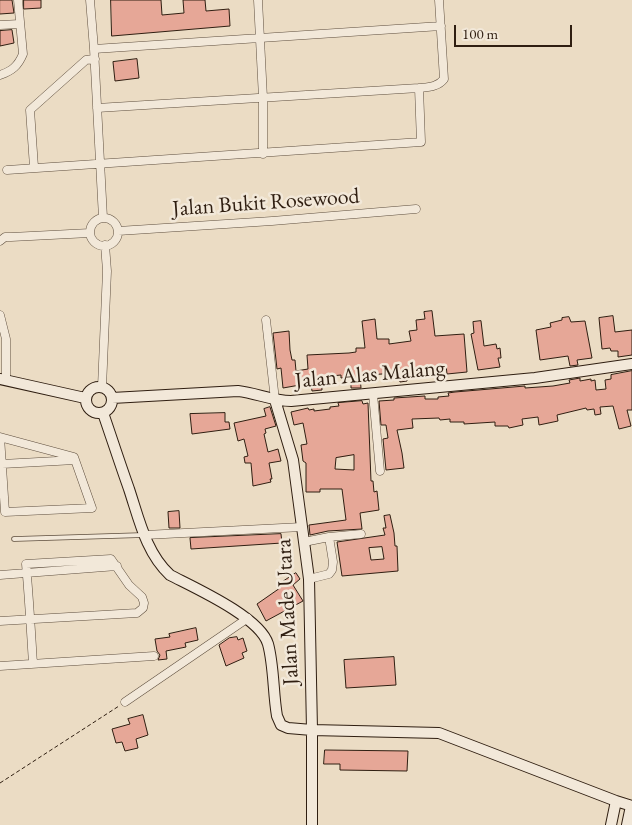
<!DOCTYPE html>
<style>
body{margin:0}
#map{position:relative;width:632px;height:825px;overflow:hidden;background:#ebdcc4;font-family:"EB Garamond",serif}
canvas{display:block}
.scale{position:absolute;left:454px;top:25px;width:118px;height:22px;box-sizing:border-box;border:2px solid #2f1e11;border-top:0;padding-left:6px;font-size:15px;line-height:18px;white-space:nowrap;color:#2f1e11;-webkit-text-stroke:4px #f2e8d9;paint-order:stroke}
</style>
<div id="map">
<canvas width="632" height="825"></canvas>
<div class="scale">100 m</div>
</div>
<script>
const g = document.querySelector('canvas').getContext('2d');
g.lineJoin = 'round';
function fillPath(path, color) {
  g.fillStyle = color;
  g.fill(path, 'evenodd');
}
function strokePath(path, color, width, dash) {
  g.strokeStyle = color;
  g.lineWidth = width;
  g.lineCap = dash ? 'butt' : 'round';
  g.setLineDash(dash || []);
  g.stroke(path);
}
function label(font, color, halo, rows, align = 'center') {
  g.font = font + ' "EB Garamond",serif';
  g.lineWidth = 5;
  g.setLineDash([]);
  g.textBaseline = 'middle';
  g.strokeStyle = halo;
  g.fillStyle = color;
  for (const [text, x, y, turn = 0] of rows) {
    g.save();
    g.translate(x, y);
    g.rotate((+turn || 0) * Math.PI / 180);
    g.textAlign = isNaN(turn) ? turn : align;
    if (halo) g.strokeText(text, 0, 0);
    g.fillText(text, 0, 0);
    g.restore();
  }
}
const building = new Path2D(`
 M0,0H12L14,13L0,14Z
 M24,0H41V8L24,9Z
 M111,0H161L162,15L184,13L183,0H205L206,11L229,9L230,26L112,36Z
 M12,30L14,43L0,46V31Z
 M137,59L139,78L115,81L113,62Z
 M432,311L435,336L464,334L467,372L447,374L446,365L406,372L407,381L400,382L398,373L366,375L360,376L361,388H351V377L341,378V375L321,377L322,390L312,391L311,383L283,388L281,368L277,369L273,333L289,331L290,350L292,360H295L296,371L308,369L307,355L349,353L356,352V348H365L362,321L375,319L377,339H389V344L411,341L409,331L417,330L416,320L425,319L424,312Z
 M613,316L615,332L632,330V355L618,357V351H611L610,348L602,349L599,318Z
 M569,317L571,322L585,321L592,358L577,360L578,365L570,366L568,356L540,360L536,330L551,327L550,323L562,320V318Z
 M481,321L484,346L496,344L497,349L500,348L501,358H498L500,367L478,370L471,334L474,333L473,322Z
 M632,371V410H627L631,426L619,429L613,406L600,407L601,414L595,415L594,409L587,410L586,408L557,415L558,421L539,425L538,417L522,419L523,425L509,428L508,426H495V422L464,424V422H450V419L440,420L439,418L412,419L413,428L397,430L402,453L404,468L386,470L383,439L388,438L386,425H381L379,401L394,400V398L425,396V399H438V397L449,396L448,393L455,392L525,386V388L553,386L570,383L569,380L580,378V381L591,379V381L595,380L596,390L606,389L605,380L611,379V375Z
 M362,401L363,404L368,403L371,481H373L374,492L377,491L379,510L360,513L362,529L328,531L310,535L309,525L346,520L342,489H320V492H306V463L303,461L301,445L307,444L303,423L294,425L291,412L308,408L309,410L314,409V411L330,409V407L339,406L338,403ZM354,455V470L335,469L336,458Z
 M270,407L276,426L265,429L266,433L264,434L268,452L278,449L281,461L269,463L272,479H270L271,482L253,486L251,463H245L244,457L248,456L244,439L238,441L234,423L266,416L264,409Z
 M225,413V422H229L230,429L192,434L190,414Z
 M179,511L180,528H169L168,512Z
 M390,515L394,533L395,546H397L398,571L342,576L337,542L385,535L383,528H386L384,516ZM382,547L384,559L371,560L369,548Z
 M281,534L282,543L191,549L190,538Z
 M296,573L300,579L293,585L303,601L266,621L257,604L280,588L278,585Z
 M196,628L198,640L185,643L186,647L166,651L167,659L158,660L160,655L157,651L155,639L170,637L169,634Z
 M237,637L238,640L243,638L247,651L242,653L244,658L226,666L219,645L229,638Z
 M394,657L396,685L346,688L344,660Z
 M143,715L148,735L136,739L138,748L125,751L122,742L116,743L112,729L130,724L128,719Z
 M325,750L408,751L407,771L340,770V764H324Z`);
fillPath(building, '#e6a797');
strokePath(building, '#2f1e11', 1);
const lane = new Path2D(`
 M14,539L144,535`);
const street = new Path2D(`
 M90,0L94,49L103,218
 M258,0L263,98V154
 M0,25L20,24
 M94,49L441,26
 M0,75C12,71 18,66 23,54L18,0
 M97,108L419,88
 M34,167L30,110L86,60L95,59
 M7,170L421,142L419,88C428,87 438,87 444,79L439,0
 M90 232a14 14 0 1 1 28 0a14 14 0 1 1-28 0Z
 M118,231L272,221L416,209
 M0,241L5,237H11L90,233
 M0,315L6,339V380
 M266,320L275,400
 M102,387L107,271L105,245
 M373,394L380,471
 M0,437L74,457L92,508L5,512Z
 M2,464L75,460
 M145,535L302,527
 M304,542L329,537L361,534
 M0,575L117,566
 M309,579L329,574L332,570L333,562L329,537
 M0,621L137,613L143,608L144,603L142,597L129,585L111,559L26,564C29,597 31,631 33,664
 M0,666L154,656
 M125,702L248,618`);
const secondary = new Path2D(`
 M0,379L85,398
 M86 400a13 13 0 1 1 26 0a13 13 0 1 1-26 0Z
 M112,398L238,391C256,393 273,401 291,401L535,378L632,364
 M275,400L293,460L309,579L312,730V825
 M103,413C112,439 120,464 129,489C139,519 146,553 170,575C195,588 260,617 268,644C274,666 273,693 277,716L281,725L288,728L312,730L439,733L616,801L632,806
 M611,825L616,801
 M627,825L631,806`);
strokePath(lane, '#5e4e3e', 5.5);
strokePath(street, '#5e4e3e', 9);
strokePath(secondary, '#2f1e11', 12);
strokePath(new Path2D(`
 M0,783L119,706`), '#2f1e11', 1, [4, 2.5]);
strokePath(lane, '#f2e8d9', 4);
strokePath(street, '#f2e8d9', 8);
strokePath(secondary, '#f2e8d9', 10);
label('22px', '#2f1e11', '#f2e8d9', [
 ["Jalan Bukit Rosewood",266,203,-4],
 ["Jalan Alas Malang",370,375,-5],
 ["Jalan Made Utara",288,612,-93]
]);
</script>
